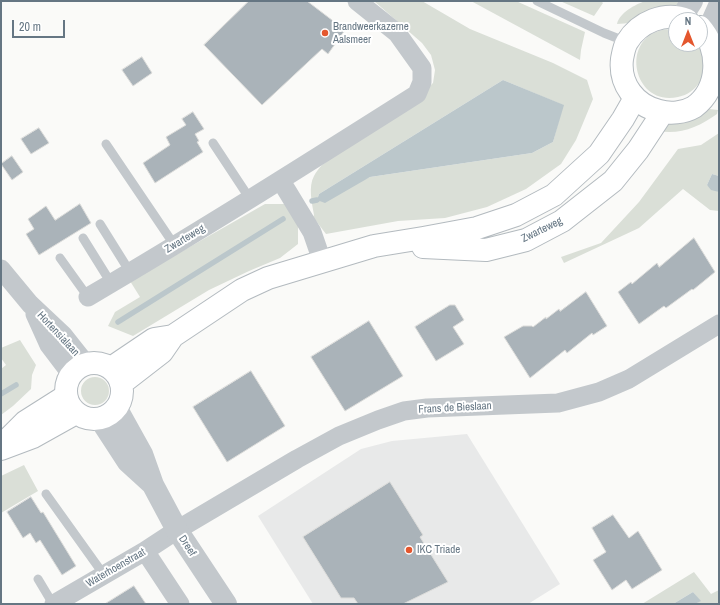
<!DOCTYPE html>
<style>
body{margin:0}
#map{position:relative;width:720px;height:605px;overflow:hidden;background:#fafaf8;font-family:"Archivo Narrow",sans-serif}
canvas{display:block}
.frame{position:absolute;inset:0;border:2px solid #657683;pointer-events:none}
.north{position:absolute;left:668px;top:12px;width:40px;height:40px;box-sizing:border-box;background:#fff;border:1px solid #c1c8cd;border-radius:50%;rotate:0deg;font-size:11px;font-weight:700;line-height:16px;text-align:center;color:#657683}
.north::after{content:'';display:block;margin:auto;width:14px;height:18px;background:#e4572e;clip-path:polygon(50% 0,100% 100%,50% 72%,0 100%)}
.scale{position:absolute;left:12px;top:20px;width:53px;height:18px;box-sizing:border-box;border:2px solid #657683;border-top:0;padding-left:5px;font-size:12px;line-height:14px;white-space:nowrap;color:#657683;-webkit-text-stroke:3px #fff;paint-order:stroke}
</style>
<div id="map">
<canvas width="720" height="605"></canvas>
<div class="frame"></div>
<div class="north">N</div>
<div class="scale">20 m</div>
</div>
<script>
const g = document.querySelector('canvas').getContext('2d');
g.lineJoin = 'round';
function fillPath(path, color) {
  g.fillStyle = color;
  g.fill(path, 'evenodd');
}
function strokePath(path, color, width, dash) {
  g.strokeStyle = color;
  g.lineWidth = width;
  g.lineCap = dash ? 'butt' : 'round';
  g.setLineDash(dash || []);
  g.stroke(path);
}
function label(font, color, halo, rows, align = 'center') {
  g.font = font + ' "Archivo Narrow",sans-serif';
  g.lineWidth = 4;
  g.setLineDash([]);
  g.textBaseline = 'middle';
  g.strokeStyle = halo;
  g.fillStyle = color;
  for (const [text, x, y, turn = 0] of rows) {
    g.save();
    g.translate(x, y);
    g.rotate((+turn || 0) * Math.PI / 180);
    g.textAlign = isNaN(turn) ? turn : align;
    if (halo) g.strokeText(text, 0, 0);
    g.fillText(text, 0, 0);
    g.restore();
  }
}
fillPath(new Path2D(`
 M467,434L560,584L528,604H313L258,516L361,449L392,441Z`), '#e8e9e9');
fillPath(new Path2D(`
 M374,1H422L470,29L553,63L587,80L593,99L576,140L561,164L526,189L487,207L445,218L398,221L326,234L313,217L314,215C312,203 308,187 314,176C316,172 319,168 322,165L423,92L433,83L435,70L431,55L422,43ZM503,80L563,105L553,142L532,153L370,177L317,200L319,194Z
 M471,1H516L585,32L581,50L580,60Z
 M560,1H601L603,3L594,16Z
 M645,1H684C670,11 635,24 617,24C620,12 635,5 645,1Z
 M674,29L676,30V44H699C705,56 708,70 700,82C694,90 688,95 678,97C634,107 619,40 662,30C666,29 671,30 674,29Z
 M709,109L718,110L717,114C699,127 680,135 658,131L662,123L700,111Z
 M719,133V176L712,174L707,185L719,192V211L710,210L683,189L639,228L564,263L561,257L601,243L639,202L678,149L701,145Z
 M265,204H288L298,225V244L280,258L249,271L209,290L133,336L108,326L115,312L140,297L130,281Z
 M20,340L36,365L32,375L31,389L13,406L1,415V369L6,365L1,358V348Z
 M81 391a14 14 0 1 1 28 0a14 14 0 1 1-28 0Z
 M24,465L38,491L1,513V476Z
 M694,572L711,594L719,590V604H695L700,601L693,592L673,604H642Z`), '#dadfd7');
fillPath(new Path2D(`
 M503,80L564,105L553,142L532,153L370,177L325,203L317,200L319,194Z
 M712,174L719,176V192L711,190L707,185Z
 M693,592L701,601L695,604H673Z`), '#bbc7cb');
strokePath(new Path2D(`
 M312,201L317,200
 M118,322L283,219
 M1,394L16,385`), '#bbc7cb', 5.5);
const building = new Path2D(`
 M249,1H307L345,30L328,54L322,49L262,105L204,45Z
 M142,57L152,73L133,86L122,70Z
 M193,112L204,129L195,134L199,141L197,142L203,152L155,183L143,163L170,145L166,137L186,125L182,119Z
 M39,128L49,143L31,154L21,139Z
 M12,156L23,172L12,180L1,164Z
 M80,204L91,223L39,255L26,234L34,229L28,219L46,206L55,220Z
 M694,238L715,272L693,290L692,289L666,308L664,306L639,324L618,292L631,282L632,284L657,263L659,267Z
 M586,292L607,326L593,335L592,333L567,353L565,350L530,378L504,337L523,326H532L533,327L546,317V319L559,309L560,311Z
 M450,305H455L464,320L453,327L464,344L436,361L415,327Z
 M369,321L403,376L345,411L311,357Z
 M251,371L285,426L227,462L193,407Z
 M390,482L423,535L420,537L448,582L403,604H358L354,598H341L303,537Z
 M31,497L41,513L43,512L76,566L62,575L40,540L36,543L30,533L23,538L7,512Z
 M613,515L629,538L638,531L662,570L632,589L626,580L612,590L593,560L606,552L592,528Z
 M134,586L146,604H105Z`);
fillPath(building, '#aab3b9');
strokePath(building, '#dcdcda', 1);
const secondary = new Path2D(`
 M687,20C665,11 639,22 627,42C624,47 623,54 622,59C619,84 635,105 659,111C670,114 684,113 694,107C720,88 720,50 700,27
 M423,247L486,250L526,240L562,221L613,181L638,150L663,112
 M66 391a28 28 0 1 1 56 0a28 28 0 1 1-56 0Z
 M111,368L154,339L173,336
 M122,383L162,352L173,336L242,290L268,278L374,246L423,238L477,228L516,215L554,195L599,154L623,119L635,98
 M1,446L25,422L66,396
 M1,449L33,437L76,413`);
strokePath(secondary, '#b3babf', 24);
strokePath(new Path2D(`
 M537,1L604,33L627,42
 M213,143L250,199
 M106,144L175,246
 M100,224L130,272
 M83,238L111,283
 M60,258L88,297
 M46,494L104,575
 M38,579L53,604`), '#c3c8cc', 9);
strokePath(new Path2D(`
 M281,181L312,232L322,261
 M1,269L30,304L63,335L86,364
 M88,297C199,232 308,163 417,94L422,82V68L397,33L357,1
 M35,314L49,345L71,374
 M145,551L180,604
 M54,604L145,551L177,530L297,459L339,436L378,420L404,411L427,408L558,403L599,392L629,379L719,324`), '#c3c8cc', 19);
strokePath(new Path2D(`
 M681,18L692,1
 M707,33L719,6
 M117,409L142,454L153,485L177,530L226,604
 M100,419L128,462L151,483`), '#c3c8cc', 22);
strokePath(secondary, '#fff', 22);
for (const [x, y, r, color] of [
 [325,33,4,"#e4572e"],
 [409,550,4,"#e4572e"]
]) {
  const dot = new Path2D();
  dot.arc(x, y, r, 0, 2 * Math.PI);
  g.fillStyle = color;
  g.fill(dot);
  strokePath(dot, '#fff', 1.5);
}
label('11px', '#657683', '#fff', [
 ["Brandweerkazerne",333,27],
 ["Aalsmeer",333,40],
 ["IKC Triade",417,550]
], 'left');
label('11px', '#657683', '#fff', [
 ["Zwarteweg",542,230,-26],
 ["Zwarteweg",185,239,-31],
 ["Hortensialaan",58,334,47],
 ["Frans de Bieslaan",455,408,-3],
 ["Dreef",187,546,57],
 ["Waterhoenstraat",116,568,-30]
]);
</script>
